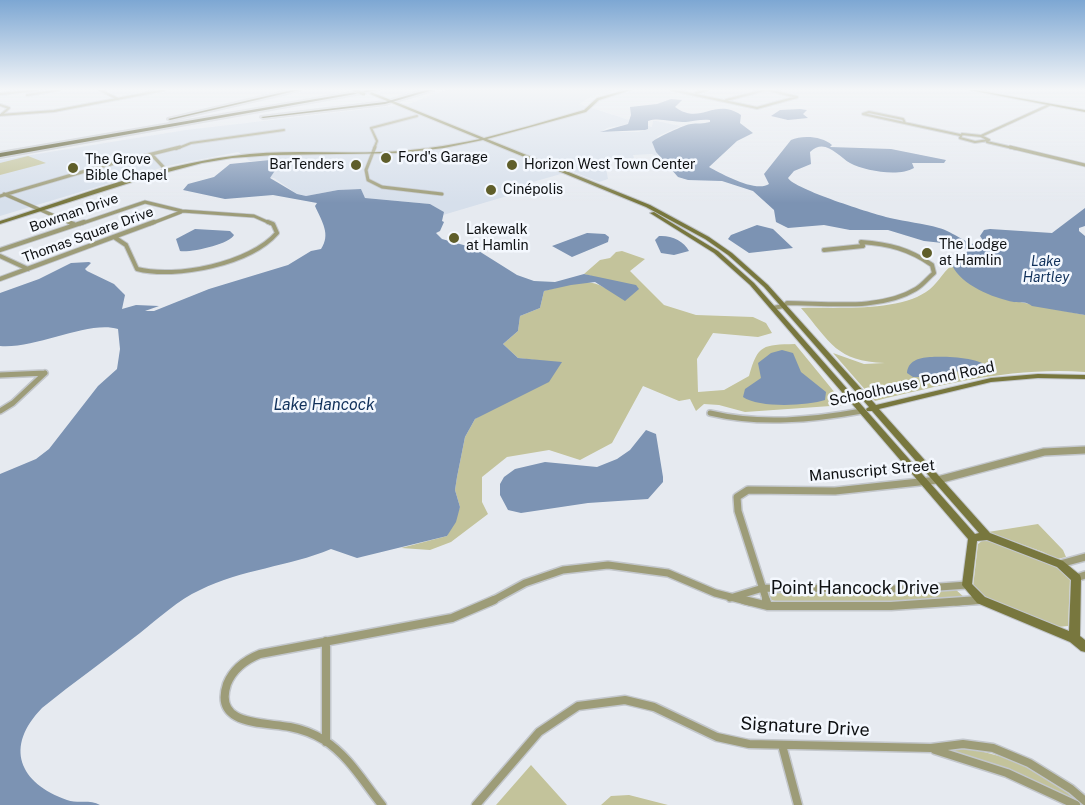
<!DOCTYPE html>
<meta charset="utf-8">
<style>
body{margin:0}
canvas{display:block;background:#e6eaf0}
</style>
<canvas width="1085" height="805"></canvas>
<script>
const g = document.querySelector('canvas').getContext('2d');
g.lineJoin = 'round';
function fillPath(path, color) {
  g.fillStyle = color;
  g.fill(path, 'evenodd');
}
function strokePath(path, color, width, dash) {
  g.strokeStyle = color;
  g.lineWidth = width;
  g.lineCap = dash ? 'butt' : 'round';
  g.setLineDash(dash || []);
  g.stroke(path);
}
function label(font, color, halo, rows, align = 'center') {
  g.font = font + ' "Public Sans",sans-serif';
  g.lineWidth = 5;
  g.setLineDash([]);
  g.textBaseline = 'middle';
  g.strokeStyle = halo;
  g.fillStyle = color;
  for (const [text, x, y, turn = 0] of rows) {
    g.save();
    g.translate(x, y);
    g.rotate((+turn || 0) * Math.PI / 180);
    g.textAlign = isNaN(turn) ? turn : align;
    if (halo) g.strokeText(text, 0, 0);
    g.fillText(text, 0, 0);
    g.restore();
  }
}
fillPath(new Path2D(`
 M445,90H614L592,96L579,104L629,120L628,124L607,128L601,132H639L648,129V126L652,127L653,121H656L681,126L658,136L653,145L659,157L652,154L633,155L634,158H604L608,179L599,182L571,171L526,184L534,188L443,215L444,212L430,204L365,198L361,189L338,190L306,196L297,194L274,178H269L276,169L283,168L274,160L250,161L238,152L167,166L0,216V160L186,130L409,104Z`), '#d6dfeb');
fillPath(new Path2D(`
 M28,156L46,163L0,175V163Z
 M622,251L645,259L630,271L664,305L696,315L753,317L766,323L772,333L758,337L713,333L697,359L698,392L724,390L749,376C758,344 763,345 795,344L845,405L745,412L719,405L704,404L696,411L690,399L679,401L643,386L612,443L580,460L549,450L507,457L482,477V502L488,514L451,542L430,550L401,548L447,536L460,507L455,490L457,477L465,437L475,419L561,363L518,358L503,344L518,331L520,316L540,308L544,291C564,286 586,276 605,288L627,283L621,284L584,274L600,260L610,258L616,252Z
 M952,265L965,280L1000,298L1085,315V372C1011,367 947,384 875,401L833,353L864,364L885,363C836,361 831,343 801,308C836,307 896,312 926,292C937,285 942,273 952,265Z
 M1038,524L1063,550L1066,557L1057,559L1043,552L988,532Z
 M983,540L992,541L1057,566L1070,579L1068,626L1058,627L985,597L973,587L978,544Z
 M955,589L965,598L920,603L779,602L771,600L768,594L771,591L913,592Z
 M956,747C1002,753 1049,770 1083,804L1080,805L1005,769L947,750Z
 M531,765L567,805H496Z
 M629,795L668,805H601L611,796Z`), '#c3c39b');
fillPath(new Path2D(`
 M671,99L682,100L675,107C701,126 714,97 741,115L740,123L753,133L737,141L709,167C722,174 756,193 769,184L764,174L791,140C802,135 822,136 832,145L830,147L891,149L946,160L944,163H912L914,168C899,177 865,171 850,163C838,156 825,137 810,152L811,164L794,171L788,178C794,189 873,214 890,218C906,222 923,223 939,228C955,232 969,248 986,245L980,236L984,230L990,229L1052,233L1085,208V226L1079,228V231L1085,236V315L1032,306C1026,301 1021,303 1014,302C993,298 961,285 952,265L969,250L952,244L924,241L888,230H850L824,225L788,228L776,222L774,210L753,191L722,181L688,180L678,177L656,152L652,142C656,138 686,124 691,124C697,123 703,124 710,122V120C701,119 695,121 686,122C673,123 660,117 648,121V129L645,130L600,132L628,124L631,115L630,107L657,104Z
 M800,109L807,110L803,114L808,118L788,120L771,116L780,110Z
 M270,160L279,161L285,165L276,169L270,178L297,194L306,196L338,190L361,189L365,198L430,204L444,212L442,221L444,222L440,231L436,233L442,239L474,248L517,275L534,281L555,282L584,274L636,285L639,289L625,301L595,282L571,285L544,291L540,308L520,316L518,331L503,344L518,358L562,362L549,382L475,419L465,437L457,477L455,490L460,507L456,522L447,536L357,558L331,549C288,567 242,569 200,590C178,600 159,618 140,633C108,658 74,682 42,708C4,747 19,783 67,800C78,804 90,799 100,805H0V474L36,459L49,449L98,386L117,369L120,349L118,329C88,320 37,349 0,346V293L39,279L71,263L89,262L91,263L85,269L87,271L114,284L125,295L122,309L136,305L159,306L145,311H154L209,289L288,265L311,251L321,249C331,234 322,222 315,206L317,203L273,195L225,199L183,190L188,184L214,177L230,164Z
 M757,225L773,229L793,248L749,253L728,239L731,235Z
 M195,229L230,231L234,235C230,244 190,253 180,251L176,239Z
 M587,233L605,234L609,237L608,242L572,257L552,246Z
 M659,236C671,235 684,241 689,251L674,255L661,253L655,240Z
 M782,350L793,353L801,372L826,392L825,400C807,406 758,408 743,397L745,389L761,378L758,363L771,353Z
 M930,357C944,356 981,357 989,368L972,371L942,372L925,377H913L907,373C908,361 918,358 930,357Z
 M646,430L656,434L663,477V482L648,499L588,503L521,513L508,510L500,495V484L504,477L515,469L545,462L597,467L617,459L630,450Z`), '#7c93b3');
const streetFar5 = new Path2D(`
 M100,90L118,99
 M672,90L757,108L797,97L768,90
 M696,93L707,90
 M0,94L37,90
 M27,95L59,90
 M726,100L765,90
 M0,105L9,108L2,114
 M0,115L54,111L164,90
 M905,123L903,119L869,112L863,114L960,135
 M962,134L981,136L989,140L975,142L960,138Z
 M981,136L1049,105
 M987,142L1017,149
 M176,149L191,143L284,130
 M374,149L377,141L371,128L417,116`);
const streetFar4 = new Path2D(`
 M375,147L366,170L368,180L382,187L442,194
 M1010,147L1085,165
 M152,155L167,171
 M4,194L73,224
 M0,196L99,167L180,147
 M80,224L145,202L182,211L254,216L272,224
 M150,224L181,212`);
const streetFar3 = new Path2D(`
 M69,222L74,224
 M114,237L126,245L137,269C176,279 250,264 277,233L273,224L268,222
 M0,250L84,222
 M0,256L28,269
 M0,279L154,222
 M773,308L784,306L787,303C827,303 880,311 916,289C923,285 928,278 934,273L932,265C909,249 889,244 861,242L863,246L824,250`);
const streetFar2 = new Path2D(`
 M0,375L45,373
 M0,411L13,403L45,373
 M710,413C760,425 812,420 862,411`);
const streetFar1 = new Path2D(`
 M1060,564L1085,557
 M1076,578L1085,575
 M730,598L763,588L912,589L967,585
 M490,602L525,583L563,570L608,565L668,573L715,593L750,602
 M767,602L738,511L737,497L748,490L835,491L938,480L1044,452L1085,450
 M956,602L981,600`);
const street = new Path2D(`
 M744,600L768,606H891L979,600
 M766,600L768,606
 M326,641V742
 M782,745L798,805
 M935,750L1007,773L1076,805
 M382,805C364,783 349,756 324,740C314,734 301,729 290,727C263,722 213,726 227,684C233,669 245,660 260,654L452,618L494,600
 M476,805L539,732L578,706L625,700L654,707L717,737L749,744L931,748L963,744L993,748L1029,763L1071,789L1085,801`);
const secondary = new Path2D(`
 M626,90H631L599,100L586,112L487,139L650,205L709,237L732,253L768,285L876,405L991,378L1038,374L1085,375V379L1038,378L991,382L879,409L990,533L1063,561L1080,575L1081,578L1080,636L1085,640V652L1081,651L1070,642L977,603L962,585L968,539L750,285L714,253L650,213L654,212L718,251L754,283L975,534L979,533L872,411H867L866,409L869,407L764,287L728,255L705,239L646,207L483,140L444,148L400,153L274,155L232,158L202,163L145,178L0,224V221C76,197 153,166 233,156C282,149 331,154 380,152C414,151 447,146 480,139L370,94L371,92L484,138L529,126L584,110L597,98ZM987,540L1057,567L1071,580L1069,631L985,597L972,584L977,541Z
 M969,90H976L1085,110V112Z`);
const highway = new Path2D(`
 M292,90H300L170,120L168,119Z
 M368,90H378L0,157V153Z
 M426,90H433L385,104L263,118L261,117L385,102Z`);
strokePath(streetFar5, '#c3c7cc', 4);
strokePath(streetFar4, '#c3c7cc', 4.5);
strokePath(streetFar3, '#c3c7cc', 6);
strokePath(streetFar2, '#c3c7cc', 8);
strokePath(streetFar1, '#c3c7cc', 10);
strokePath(street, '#c3c7cc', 11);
strokePath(secondary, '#c3c7cc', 2);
strokePath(highway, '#c3c7cc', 4);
strokePath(streetFar5, '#9d9c78', 2);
strokePath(streetFar4, '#9d9c78', 3);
strokePath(streetFar3, '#9d9c78', 4);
strokePath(streetFar2, '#9d9c78', 5);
strokePath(streetFar1, '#9d9c78', 7);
strokePath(street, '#9d9c78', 8);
fillPath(secondary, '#78773e');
fillPath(highway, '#454412');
const secondaryBridge = new Path2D(`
 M354,90L364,94`);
strokePath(secondaryBridge, '#c3c7cc', 4.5, []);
strokePath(secondaryBridge, '#78773e', 3);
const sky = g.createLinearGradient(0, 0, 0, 203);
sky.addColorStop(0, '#7da7d3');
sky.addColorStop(0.44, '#f4f6f8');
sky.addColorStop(1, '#f4f6f800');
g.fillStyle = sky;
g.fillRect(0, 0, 1085, 203);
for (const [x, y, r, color] of [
 [386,158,6,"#5f5e2a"],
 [356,165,6,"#5f5e2a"],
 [512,165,6,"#5f5e2a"],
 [73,168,6,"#5f5e2a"],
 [491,190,6,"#5f5e2a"],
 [454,238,6,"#5f5e2a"],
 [927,253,6,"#5f5e2a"]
]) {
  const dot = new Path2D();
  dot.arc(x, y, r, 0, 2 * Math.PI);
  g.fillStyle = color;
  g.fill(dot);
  strokePath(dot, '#f4f8fe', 2);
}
label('14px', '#0e1012', '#f4f8fe', [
 ["Ford's Garage",398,158],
 ["The Grove",85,160],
 ["Bible Chapel",85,176],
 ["BarTenders",344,165,"right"],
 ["Horizon West Town Center",524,165],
 ["Cinépolis",503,190],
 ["Lakewalk",466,230],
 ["at Hamlin",466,246],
 ["The Lodge",939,245],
 ["at Hamlin",939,261]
], 'left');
label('14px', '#0e1012', '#f4f8fe', [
 ["Bowman Drive",74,213,-19],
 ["Thomas Square Drive",88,235,-20]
]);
label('italic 14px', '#11315b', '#f4f8fe', [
 ["Lake",1046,262],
 ["Hartley",1046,278]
]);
label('15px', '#0e1012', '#f4f8fe', [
 ["Schoolhouse Pond Road",912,384,-12],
 ["Manuscript Street",872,471,-5]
]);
label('italic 16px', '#11315b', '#f4f8fe', [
 ["Lake Hancock",324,405]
]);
label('18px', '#0e1012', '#f4f8fe', [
 ["Point Hancock Drive",855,588],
 ["Signature Drive",805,727,3]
]);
</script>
